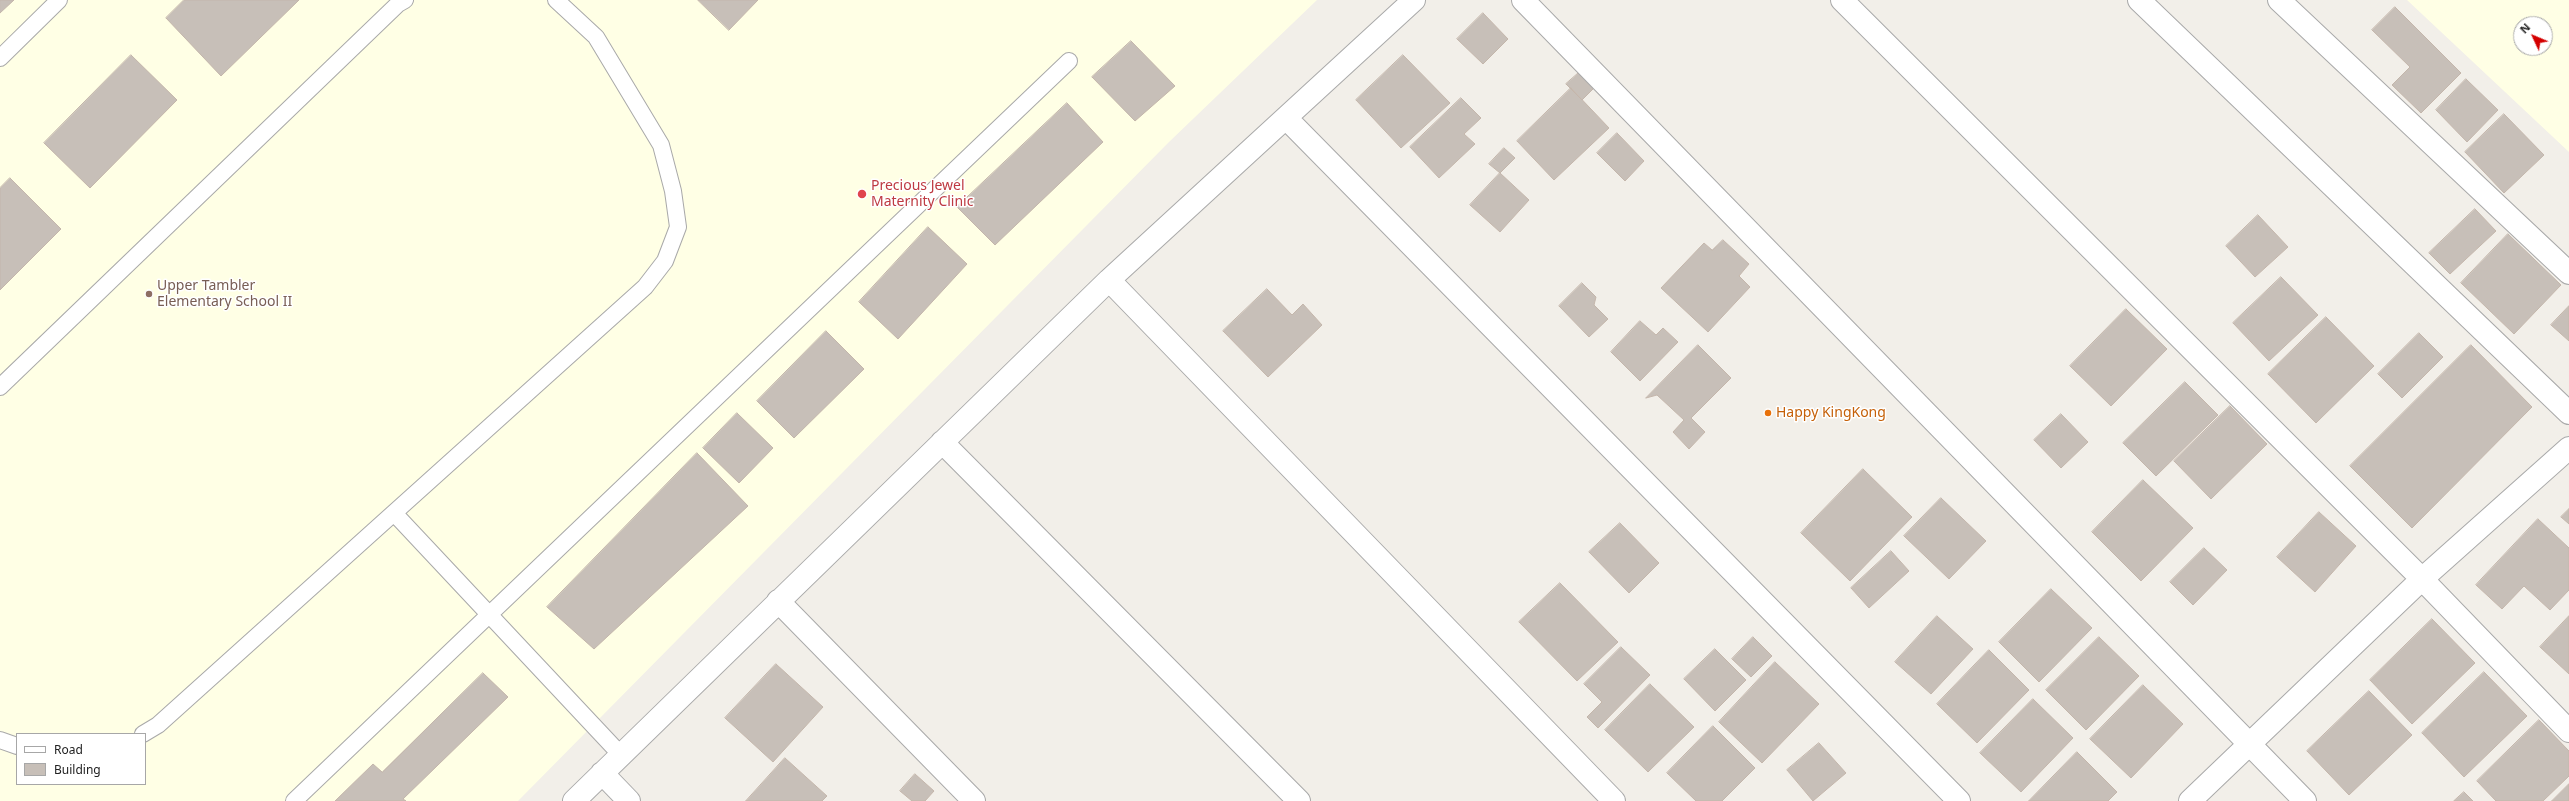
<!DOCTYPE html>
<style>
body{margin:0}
#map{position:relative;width:2569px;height:801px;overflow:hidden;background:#f2efe9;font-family:"Noto Sans",sans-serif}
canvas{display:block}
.legend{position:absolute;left:16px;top:733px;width:130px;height:52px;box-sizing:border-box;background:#fff;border:1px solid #a7a7a7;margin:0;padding:5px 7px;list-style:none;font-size:12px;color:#222}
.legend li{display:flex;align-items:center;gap:8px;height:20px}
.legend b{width:20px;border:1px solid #a7a7a7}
.north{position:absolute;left:2513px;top:16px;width:40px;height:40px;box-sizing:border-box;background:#fff;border:1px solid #a7a7a7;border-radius:50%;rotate:314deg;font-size:11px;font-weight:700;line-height:16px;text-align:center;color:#222}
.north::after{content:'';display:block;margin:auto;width:14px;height:18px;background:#d40000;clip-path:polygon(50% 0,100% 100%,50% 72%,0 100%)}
</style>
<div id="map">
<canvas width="2569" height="801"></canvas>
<ul class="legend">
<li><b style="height:5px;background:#fff"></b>Road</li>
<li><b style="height:11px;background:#c7bfb8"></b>Building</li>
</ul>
<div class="north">N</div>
</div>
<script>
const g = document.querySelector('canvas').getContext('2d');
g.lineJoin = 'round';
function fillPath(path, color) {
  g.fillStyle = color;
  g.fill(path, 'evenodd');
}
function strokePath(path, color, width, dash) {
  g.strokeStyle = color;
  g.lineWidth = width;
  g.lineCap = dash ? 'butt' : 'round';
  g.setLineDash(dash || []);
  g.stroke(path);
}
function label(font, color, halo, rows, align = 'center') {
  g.font = font + ' "Noto Sans",sans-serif';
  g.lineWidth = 3;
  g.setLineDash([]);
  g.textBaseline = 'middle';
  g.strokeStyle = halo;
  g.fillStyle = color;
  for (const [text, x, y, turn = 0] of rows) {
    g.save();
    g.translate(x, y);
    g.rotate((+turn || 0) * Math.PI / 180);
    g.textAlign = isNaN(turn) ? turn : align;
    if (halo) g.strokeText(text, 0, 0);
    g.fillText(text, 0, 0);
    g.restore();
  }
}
fillPath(new Path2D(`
 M0,0H1317L1169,142L518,801H0ZM17,734H145V784H17Z
 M2407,0H2569V152ZM2521,24H2545V48H2521Z`), '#ffffe5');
const building = new Path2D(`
 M0,0H14L0,13Z
 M184,0H299L221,76L166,18Z
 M698,0H758L729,30Z
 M2395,7L2461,73L2421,113L2392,85L2410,67L2372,30Z
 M1483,13L1508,39L1483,64L1457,39Z
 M1131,41L1175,86L1135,121L1092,77Z
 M131,55L177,100L90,188L44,143Z
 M1403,55L1450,103L1401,148L1356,100Z
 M1582,70L1597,85L1582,100L1566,84Z
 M2466,79L2498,110L2467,142L2436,110Z
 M1571,88L1609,128L1554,180L1517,141Z
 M1461,98L1481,118L1464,134L1475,144L1439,178L1410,147Z
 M1067,103L1103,142L995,245L957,207Z
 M2504,114L2544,155L2504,193L2465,152Z
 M1617,133L1644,161L1625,181L1597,153Z
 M1504,148L1515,158L1500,173L1489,164Z
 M1500,173L1529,200L1500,232L1470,205Z
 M10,178L61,229L0,290V188Z
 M2475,209L2496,231L2450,274L2429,253Z
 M2258,215L2288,247L2255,277L2226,246Z
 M928,227L967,264L898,339L859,302Z
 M2508,234L2561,285L2514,334L2461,283Z
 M1723,240L1749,264L1739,276L1750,287L1708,332L1661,288L1704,243L1712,250Z
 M2281,277L2318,315L2269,361L2233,323Z
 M1582,283L1596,297L1594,305L1608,319L1589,337L1559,306Z
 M1267,289L1292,315L1303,304L1322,325L1268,377L1223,331Z
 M2569,306V341L2551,325Z
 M2126,309L2167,349L2111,406L2070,366Z
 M2326,317L2374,366L2316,423L2268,374Z
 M1640,321L1656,335L1663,328L1678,342L1640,381L1611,352Z
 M826,331L864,369L794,438L757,401Z
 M2419,333L2443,357L2402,398L2378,374Z
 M1698,345L1731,378L1691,418L1705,432L1689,449L1673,432L1684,420L1657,395L1646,398Z
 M2471,345L2532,407L2412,528L2350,466Z
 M2185,382L2218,415L2156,476L2123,443Z
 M2230,406L2267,444L2211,499L2174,461Z
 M737,413L773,448L739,483L703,448Z
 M2061,414L2088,442L2061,468L2034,440Z
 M697,453L748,506L594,649L547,607Z
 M1863,469L1912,517L1850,581L1801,533Z
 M2143,480L2193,528L2141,581L2092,532Z
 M1941,498L1986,541L1949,579L1904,536Z
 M2569,509V524L2561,517Z
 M2319,512L2356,546L2315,592L2277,557Z
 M2538,519L2569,548V590L2550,610L2524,586L2502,609L2476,585Z
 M1620,523L1659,563L1629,593L1589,552Z
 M2204,548L2227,570L2193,605L2170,582Z
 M1891,551L1909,571L1869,608L1851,588Z
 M1560,583L1618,642L1577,681L1519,622Z
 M2051,589L2092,628L2039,682L1999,642Z
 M1937,616L1973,649L1931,694L1895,662Z
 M2569,616V674L2540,647Z
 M2432,619L2475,663L2412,724L2370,680Z
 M1753,637L1772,656L1751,677L1732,659Z
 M2099,637L2139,676L2086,730L2046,690Z
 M1621,647L1650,675L1598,728L1587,717L1602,702L1584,684Z
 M1715,649L1746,680L1715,711L1684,679Z
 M1989,650L2029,690L1977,743L1937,704Z
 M1775,662L1819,704L1762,763L1719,722Z
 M776,664L823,707L773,762L725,718Z
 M2484,672L2527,716L2464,777L2422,733Z
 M483,673L508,697L403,799L406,801H335L373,764L382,772Z
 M1650,684L1694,727L1648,772L1605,730Z
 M2143,685L2183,724L2131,778L2090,739Z
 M2369,691L2412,735L2349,795L2307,751Z
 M2033,699L2073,738L2021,792L1980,753Z
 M2539,720L2569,751V776L2543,801H2496L2477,781Z
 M1713,726L1755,768L1722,801H1696L1667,773Z
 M1819,743L1846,773L1813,801L1787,770Z
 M2077,752L2117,792L2108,801H2029Z
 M785,758L827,796L822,801H746Z
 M915,774L934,791L925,801H912L900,791Z
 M2569,784V801H2552Z
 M2464,792L2473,801H2454Z`);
fillPath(building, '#c7bfb8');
strokePath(building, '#c4b6ab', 1);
const service = new Path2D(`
 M0,58L59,0
 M0,387L398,4L405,0
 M394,513L621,755
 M143,734L158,725L645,287L665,261L678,227L673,191L661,145L596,37L556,0
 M0,740L17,746
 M294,801L1069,61`);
const minor = new Path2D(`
 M1523,0L2305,801
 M1842,0L2422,579L2569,731
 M2139,0L2569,413
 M2279,0L2569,273
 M1286,118L1959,801
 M1109,280L1614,801
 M942,442L1299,801
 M778,601L974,801
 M602,773L629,801
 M574,801L1109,280L1414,0
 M2190,801L2422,579L2569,448`);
strokePath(service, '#a9a9a9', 18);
strokePath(minor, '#a9a9a9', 24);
strokePath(service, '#fff', 16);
strokePath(minor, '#fff', 22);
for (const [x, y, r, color] of [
 [862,194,5,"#e0444e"],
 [149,294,4,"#8d6e63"],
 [1768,413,4,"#e8710a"]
]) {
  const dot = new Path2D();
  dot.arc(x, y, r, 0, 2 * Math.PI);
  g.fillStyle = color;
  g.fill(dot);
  strokePath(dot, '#fff', 1.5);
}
label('14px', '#be3a42', '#fff', [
 ["Precious Jewel",871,186],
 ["Maternity Clinic",871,202]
], 'left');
label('14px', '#785e54', '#fff', [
 ["Upper Tambler",157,286],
 ["Elementary School II",157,302]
], 'left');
label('14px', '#c56008', '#fff', [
 ["Happy KingKong",1776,413]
], 'left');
</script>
